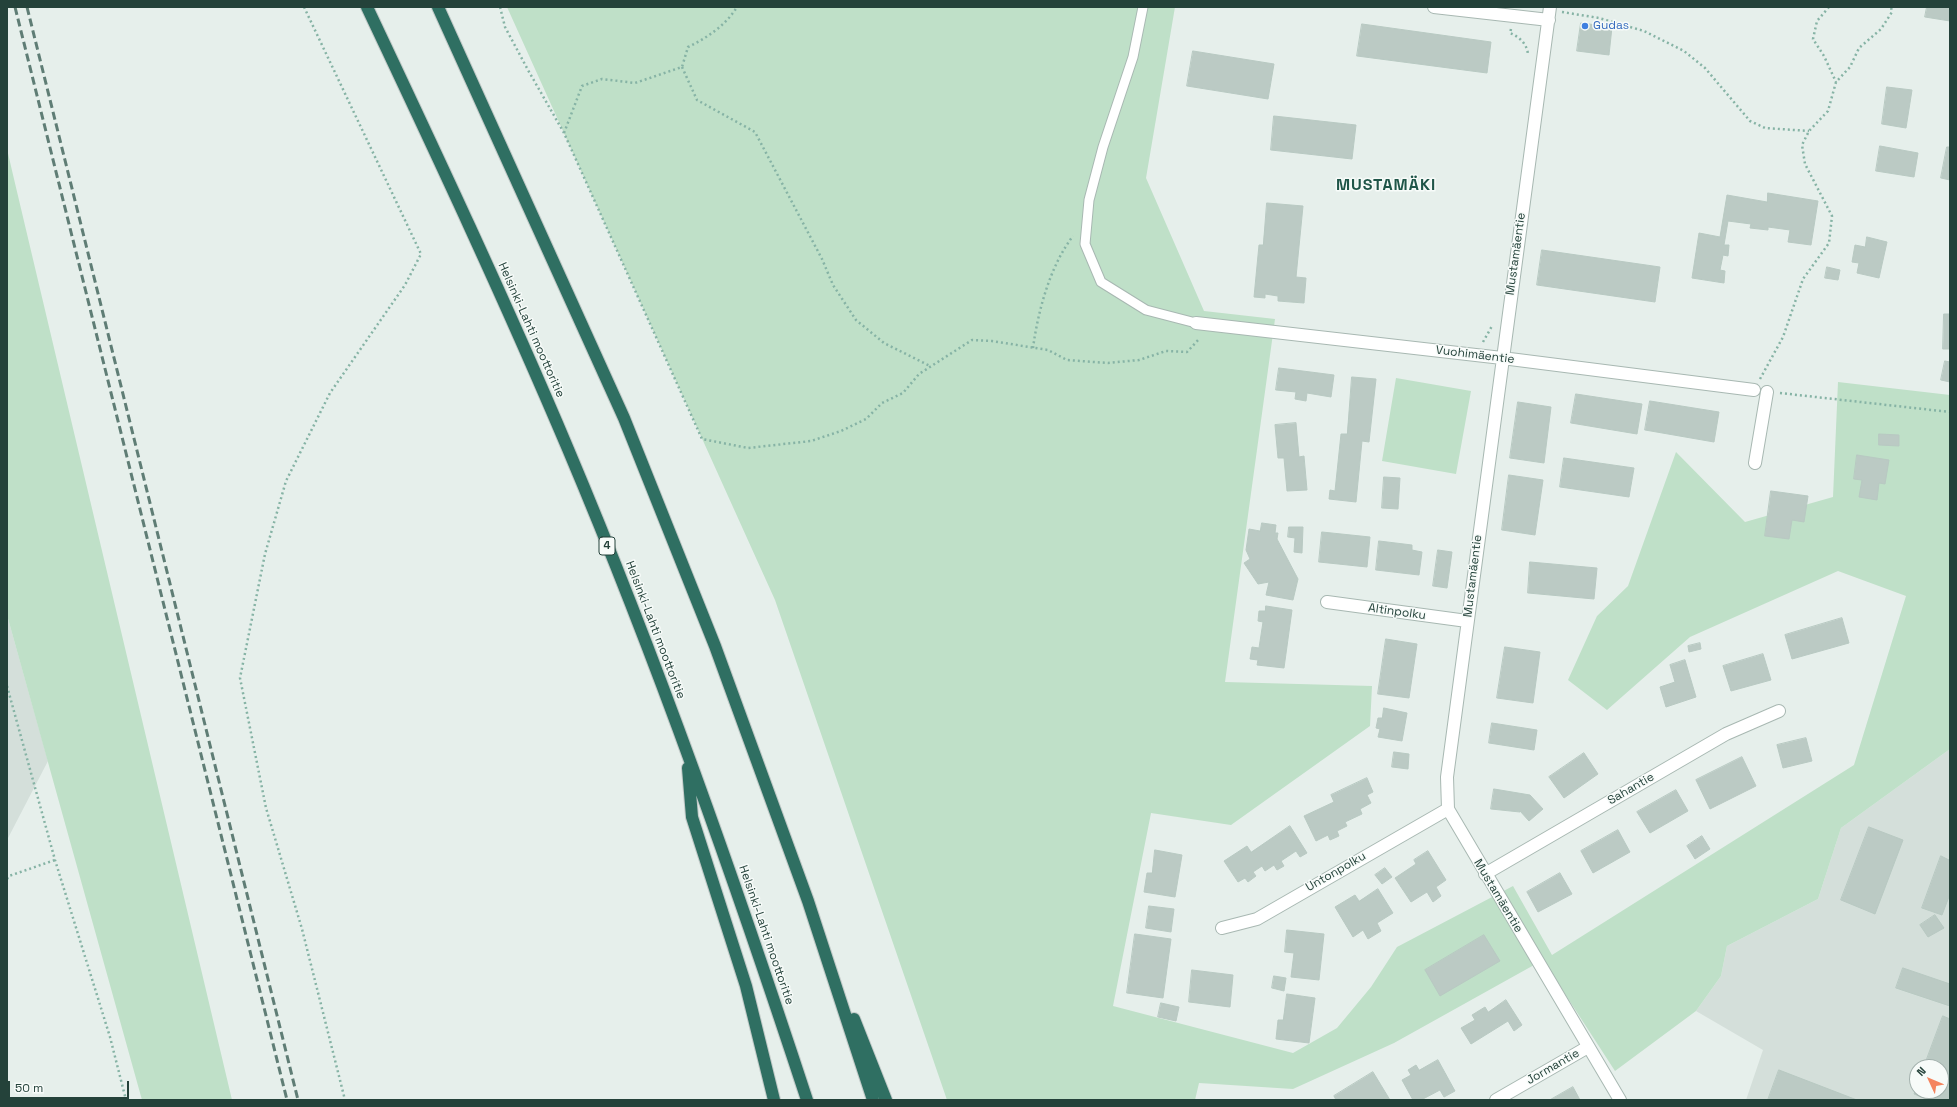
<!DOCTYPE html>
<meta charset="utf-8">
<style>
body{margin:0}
#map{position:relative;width:1957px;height:1107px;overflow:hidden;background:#e6efeb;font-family:"Space Grotesk",sans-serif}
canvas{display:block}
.frame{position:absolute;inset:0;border:8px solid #24423a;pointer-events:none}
.north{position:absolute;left:1909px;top:1059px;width:40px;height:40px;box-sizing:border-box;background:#f7fbf9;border:1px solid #a3b1ad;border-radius:50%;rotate:314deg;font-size:11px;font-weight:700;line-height:16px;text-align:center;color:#24423a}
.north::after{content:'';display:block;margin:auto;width:14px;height:18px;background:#f4845f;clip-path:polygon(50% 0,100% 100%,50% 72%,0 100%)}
.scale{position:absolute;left:8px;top:1081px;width:121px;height:18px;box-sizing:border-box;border:2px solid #24423a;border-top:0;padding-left:5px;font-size:12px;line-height:14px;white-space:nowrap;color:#24423a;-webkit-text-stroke:3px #f7fbf9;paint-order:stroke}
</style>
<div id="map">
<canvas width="1957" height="1107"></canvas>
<div class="frame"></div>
<div class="north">N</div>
<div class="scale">50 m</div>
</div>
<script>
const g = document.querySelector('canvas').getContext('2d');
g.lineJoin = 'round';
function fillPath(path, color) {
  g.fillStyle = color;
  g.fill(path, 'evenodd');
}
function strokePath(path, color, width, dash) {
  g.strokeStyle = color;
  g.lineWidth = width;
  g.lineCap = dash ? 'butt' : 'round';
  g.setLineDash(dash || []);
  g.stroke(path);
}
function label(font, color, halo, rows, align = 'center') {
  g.font = font + ' "Space Grotesk",sans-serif';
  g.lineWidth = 3;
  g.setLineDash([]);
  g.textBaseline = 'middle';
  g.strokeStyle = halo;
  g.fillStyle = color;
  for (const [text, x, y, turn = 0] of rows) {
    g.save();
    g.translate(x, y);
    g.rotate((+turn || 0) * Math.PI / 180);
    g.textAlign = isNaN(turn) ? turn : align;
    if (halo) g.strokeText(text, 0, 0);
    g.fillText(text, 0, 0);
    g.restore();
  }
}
fillPath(new Path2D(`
 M7,615L48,761L7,840Z
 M1950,749V1100H1746L1763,1050L1696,1011L1721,976L1727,946L1818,899L1841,828ZM1917,1067H1941V1091H1917Z`), '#d4dfda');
fillPath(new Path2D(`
 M507,7H1175L1146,178L1204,311L1275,319L1225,682L1372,686L1370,726L1231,825L1151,813L1113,1006L1293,1053L1337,1028L1371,987L1397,947L1513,886L1552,955L1854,765L1906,596L1838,571L1690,637L1607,710L1568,680L1597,616L1628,586L1676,452L1745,522L1833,497L1838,382L1950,395V749L1841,828L1818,899L1727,946L1721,976L1696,1011L1615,1071L1543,960L1394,1043L1293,1089L1199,1083L1195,1100H947L775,600Z
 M7,149L14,179L232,1100H142L7,615Z
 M1396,378L1471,391L1456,474L1382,461Z`), '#bfe0c8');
const building = new Path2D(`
 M1927,7H1950V21L1925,17Z
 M1581,23L1612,27L1609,55L1577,51Z
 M1362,24L1491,42L1487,73L1357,56Z
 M1193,51L1274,64L1268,99L1187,86Z
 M1887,87L1912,90L1906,128L1882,124Z
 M1274,116L1356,125L1352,159L1271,150Z
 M1880,146L1918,153L1914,177L1876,171Z
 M1947,147H1950V180L1941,178Z
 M1768,193L1818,201L1811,245L1788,242L1790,230L1768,227V230L1750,228L1751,224L1728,221L1724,245H1729L1728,256L1723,255L1720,270L1725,271L1724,283L1692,278L1699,233L1720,237L1727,195L1767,202Z
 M1267,203L1303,206L1296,277L1306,278L1304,303L1278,301V296L1265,294V298L1254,297L1259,245H1263Z
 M1867,237L1887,242L1879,278L1857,273L1859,263L1852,262L1855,245L1865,247Z
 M1542,250L1660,267L1655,302L1537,285Z
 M1827,267L1840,270L1838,280L1825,278Z
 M1944,314H1950V349H1943Z
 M1945,361L1950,362V382L1941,380Z
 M1279,368L1334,375L1331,397L1307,393L1306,401L1295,399L1296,392L1276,390Z
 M1352,377L1376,379L1369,442L1362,441L1356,502L1329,499L1330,490L1335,491L1341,434H1347Z
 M1576,394L1642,404L1637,434L1571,423Z
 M1650,401L1719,412L1714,442L1645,430Z
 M1518,402L1551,407L1544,463L1510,458Z
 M1296,423L1299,457L1304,456L1307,490L1287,491L1284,458H1278L1275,425Z
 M1879,434L1899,435V446L1879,445Z
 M1857,455L1889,460L1885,484L1879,483L1877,500L1859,497L1862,480L1854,479Z
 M1564,458L1634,468L1629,497L1560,487Z
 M1509,475L1543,480L1535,535L1502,530Z
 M1384,477L1400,478L1398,509L1382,508Z
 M1771,491L1808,496L1804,522L1792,520L1789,539L1765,536Z
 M1262,523L1276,525L1275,533H1278L1277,539L1298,579L1293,600L1266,595L1269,582L1258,584L1244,563L1250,559L1246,550L1249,529L1260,531Z
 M1289,527H1303L1302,553L1294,552L1295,538L1288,537Z
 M1322,532L1370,537L1367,567L1319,562Z
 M1379,541L1412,545V550L1422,552L1419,575L1376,570Z
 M1438,550L1452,552L1447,588L1433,586Z
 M1530,562L1597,568L1594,599L1528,593Z
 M1266,606L1292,610L1284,668L1257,665L1258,660L1250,659L1252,647L1259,648L1263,622L1258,621L1259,611H1265Z
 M1842,618L1849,643L1792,659L1785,635Z
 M1386,639L1417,644L1409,698L1378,694Z
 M1700,643L1701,649L1689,652L1688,646Z
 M1505,647L1540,652L1533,703L1497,698Z
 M1763,654L1771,680L1731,691L1723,666Z
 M1685,660L1696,697L1666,707L1660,687L1675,682L1670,665Z
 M1384,708L1407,713L1402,741L1378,737L1380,729L1376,728L1378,718H1382Z
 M1492,723L1537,730L1534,750L1489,743Z
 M1806,738L1812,761L1783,768L1777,745Z
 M1394,752L1409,754L1408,769L1392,767Z
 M1584,753L1598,774L1564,798L1549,777Z
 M1742,757L1756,786L1710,809L1696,780Z
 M1367,778L1373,792L1367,795L1371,803L1360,809L1362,814L1345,822L1347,826L1337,831L1339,836L1330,840L1328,835L1316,841L1304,816L1334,802L1331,795Z
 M1494,789L1530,795L1543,809L1529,821L1520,811V812L1491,809Z
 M1676,790L1688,811L1650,833L1637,812Z
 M1290,826L1307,853L1300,857L1296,851L1281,861L1284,866L1277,870L1274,865L1265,871L1262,866L1253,872L1256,876L1248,882L1245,878L1238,882L1224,861L1247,846L1251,852Z
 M1869,827L1903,840L1875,914L1841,900Z
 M1618,830L1630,852L1593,873L1581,851Z
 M1702,836L1710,849L1695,859L1687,846Z
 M1155,850L1182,855L1175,897L1144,892L1147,873H1152Z
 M1428,851L1446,880L1436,887L1441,896L1433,902L1427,892L1411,902L1395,878L1416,864L1414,860Z
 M1941,856L1949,860L1950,857V894L1942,915L1922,908Z
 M1385,868L1392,877L1382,884L1375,875Z
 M1560,873L1572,894L1538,912L1527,892Z
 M1378,889L1393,913L1377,923L1381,931L1368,939L1363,930L1353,937L1335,907L1355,895L1359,901Z
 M1149,906L1174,909L1171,932L1146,928Z
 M1935,915L1944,928L1928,937L1920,925Z
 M1287,930L1324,934L1319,980L1291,977L1294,953L1285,952Z
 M1135,934L1171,939L1163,998L1127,993Z
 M1484,935L1500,961L1440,996L1425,970Z
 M1903,968L1950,984V1006L1896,988Z
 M1192,970L1233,975L1230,1007L1189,1002Z
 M1274,976L1286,978L1284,991L1272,988Z
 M1287,994L1315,998L1309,1043L1276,1039L1278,1020H1283Z
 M1506,1000L1522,1025L1514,1031L1508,1021L1471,1044L1461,1028L1475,1020L1472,1015L1485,1007L1488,1012Z
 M1161,1003L1179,1007L1176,1021L1158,1017Z
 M1943,1016L1950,1019V1100H1929L1914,1094L1917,1086V1091H1941V1067H1924Z
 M1438,1060L1455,1091L1444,1097L1440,1090L1421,1100H1413L1402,1080L1411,1075L1408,1070L1416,1065L1419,1070Z
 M1779,1070L1857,1100H1768Z
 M1373,1072L1390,1100H1336L1334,1096Z
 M1573,1087L1580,1100H1550Z`);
fillPath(building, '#bbcac4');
strokePath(building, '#b8c9c2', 1);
const service = new Path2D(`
 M1143,7L1133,57L1103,147L1089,200L1085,244L1101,282L1146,310L1196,323`);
const minor = new Path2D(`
 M1434,7L1549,20
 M1550,7L1447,777L1448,809L1620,1100
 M1196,323L1502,358L1754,390
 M1755,463L1767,392
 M1327,602L1467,621
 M1485,874L1726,734L1779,711
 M1222,928L1257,919L1448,809
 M1496,1100L1588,1047`);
const motorway = new Path2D(`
 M367,7C436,153 505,300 568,449C658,662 735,881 807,1100
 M438,7L624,418L715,646L808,901L873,1100
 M688,768L692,817L746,986L774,1100
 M854,1019L886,1100`);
strokePath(service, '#a8b8b2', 11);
strokePath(minor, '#a8b8b2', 14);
strokePath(motorway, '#c2cac8', 14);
strokePath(new Path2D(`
 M304,7L421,254L405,285L330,393L286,481L265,554L240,678L266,808L302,929L345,1100
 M500,7L505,27L528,70L564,133L702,439L748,448L811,441L841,431L866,419L882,403L903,393L919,374L972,340L992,341L1048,350L1067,360L1108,363L1139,360L1166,351L1187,352L1200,338
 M1829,7L1817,21L1813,39L1824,56L1836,82
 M1562,12L1599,18L1644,31L1684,51L1705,68L1750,121L1765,128L1809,131
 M1511,29L1510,33C1520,37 1528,45 1528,56
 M682,67L697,100L755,132L822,259L833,285L856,320L884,343L930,366
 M564,133L582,86L602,79L635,83L682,67L688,47C707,38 726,25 737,7
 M1483,342L1492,326
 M1033,348C1038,311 1050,266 1073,236
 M1760,379L1783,337L1803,279L1829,243L1832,216L1805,164L1802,145L1809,131L1828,111L1836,82L1850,67L1859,48L1881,29L1892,12L1891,7
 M1780,393L1950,412
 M7,686L55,860L110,1037L126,1100
 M7,879L9,876L55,860`), '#86b3a5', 2.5, [2, 3]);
strokePath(service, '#fff', 9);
strokePath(minor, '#fff', 12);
strokePath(motorway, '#2f6f62', 12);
strokePath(new Path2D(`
 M15,7L287,1100
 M27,7L298,1100`), '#5f7d75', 3, [8, 4]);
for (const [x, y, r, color] of [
 [1585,26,4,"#3f7fe0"]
]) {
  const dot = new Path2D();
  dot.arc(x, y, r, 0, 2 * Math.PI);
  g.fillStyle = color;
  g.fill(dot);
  strokePath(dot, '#f7fbf9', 1.5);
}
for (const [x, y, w] of [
 [607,546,16]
]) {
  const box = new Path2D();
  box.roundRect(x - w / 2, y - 9, w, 18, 3);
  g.fillStyle = '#f7fbf9';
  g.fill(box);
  strokePath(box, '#24423a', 1);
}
label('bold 11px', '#24423a', null, [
 ["4",607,546]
]);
label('12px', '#366cbe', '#f7fbf9', [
 ["Gudas",1593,26]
], 'left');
label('12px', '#24423a', '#f7fbf9', [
 ["Mustamäentie",1516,254,-82],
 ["Helsinki-Lahti moottoritie",531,330,66],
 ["Vuohimäentie",1475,355,7],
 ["Mustamäentie",1473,576,-83],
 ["Altinpolku",1397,612,8],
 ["Helsinki-Lahti moottoritie",655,630,69],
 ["Sahantie",1631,789,-30],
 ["Untonpolku",1336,872,-30],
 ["Mustamäentie",1498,896,59],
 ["Helsinki-Lahti moottoritie",766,935,71],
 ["Jormantie",1553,1067,-30]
]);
g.letterSpacing = '1px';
label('bold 16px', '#1f5548', '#f7fbf9', [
 ["MUSTAMÄKI",1386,186]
]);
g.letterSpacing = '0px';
</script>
